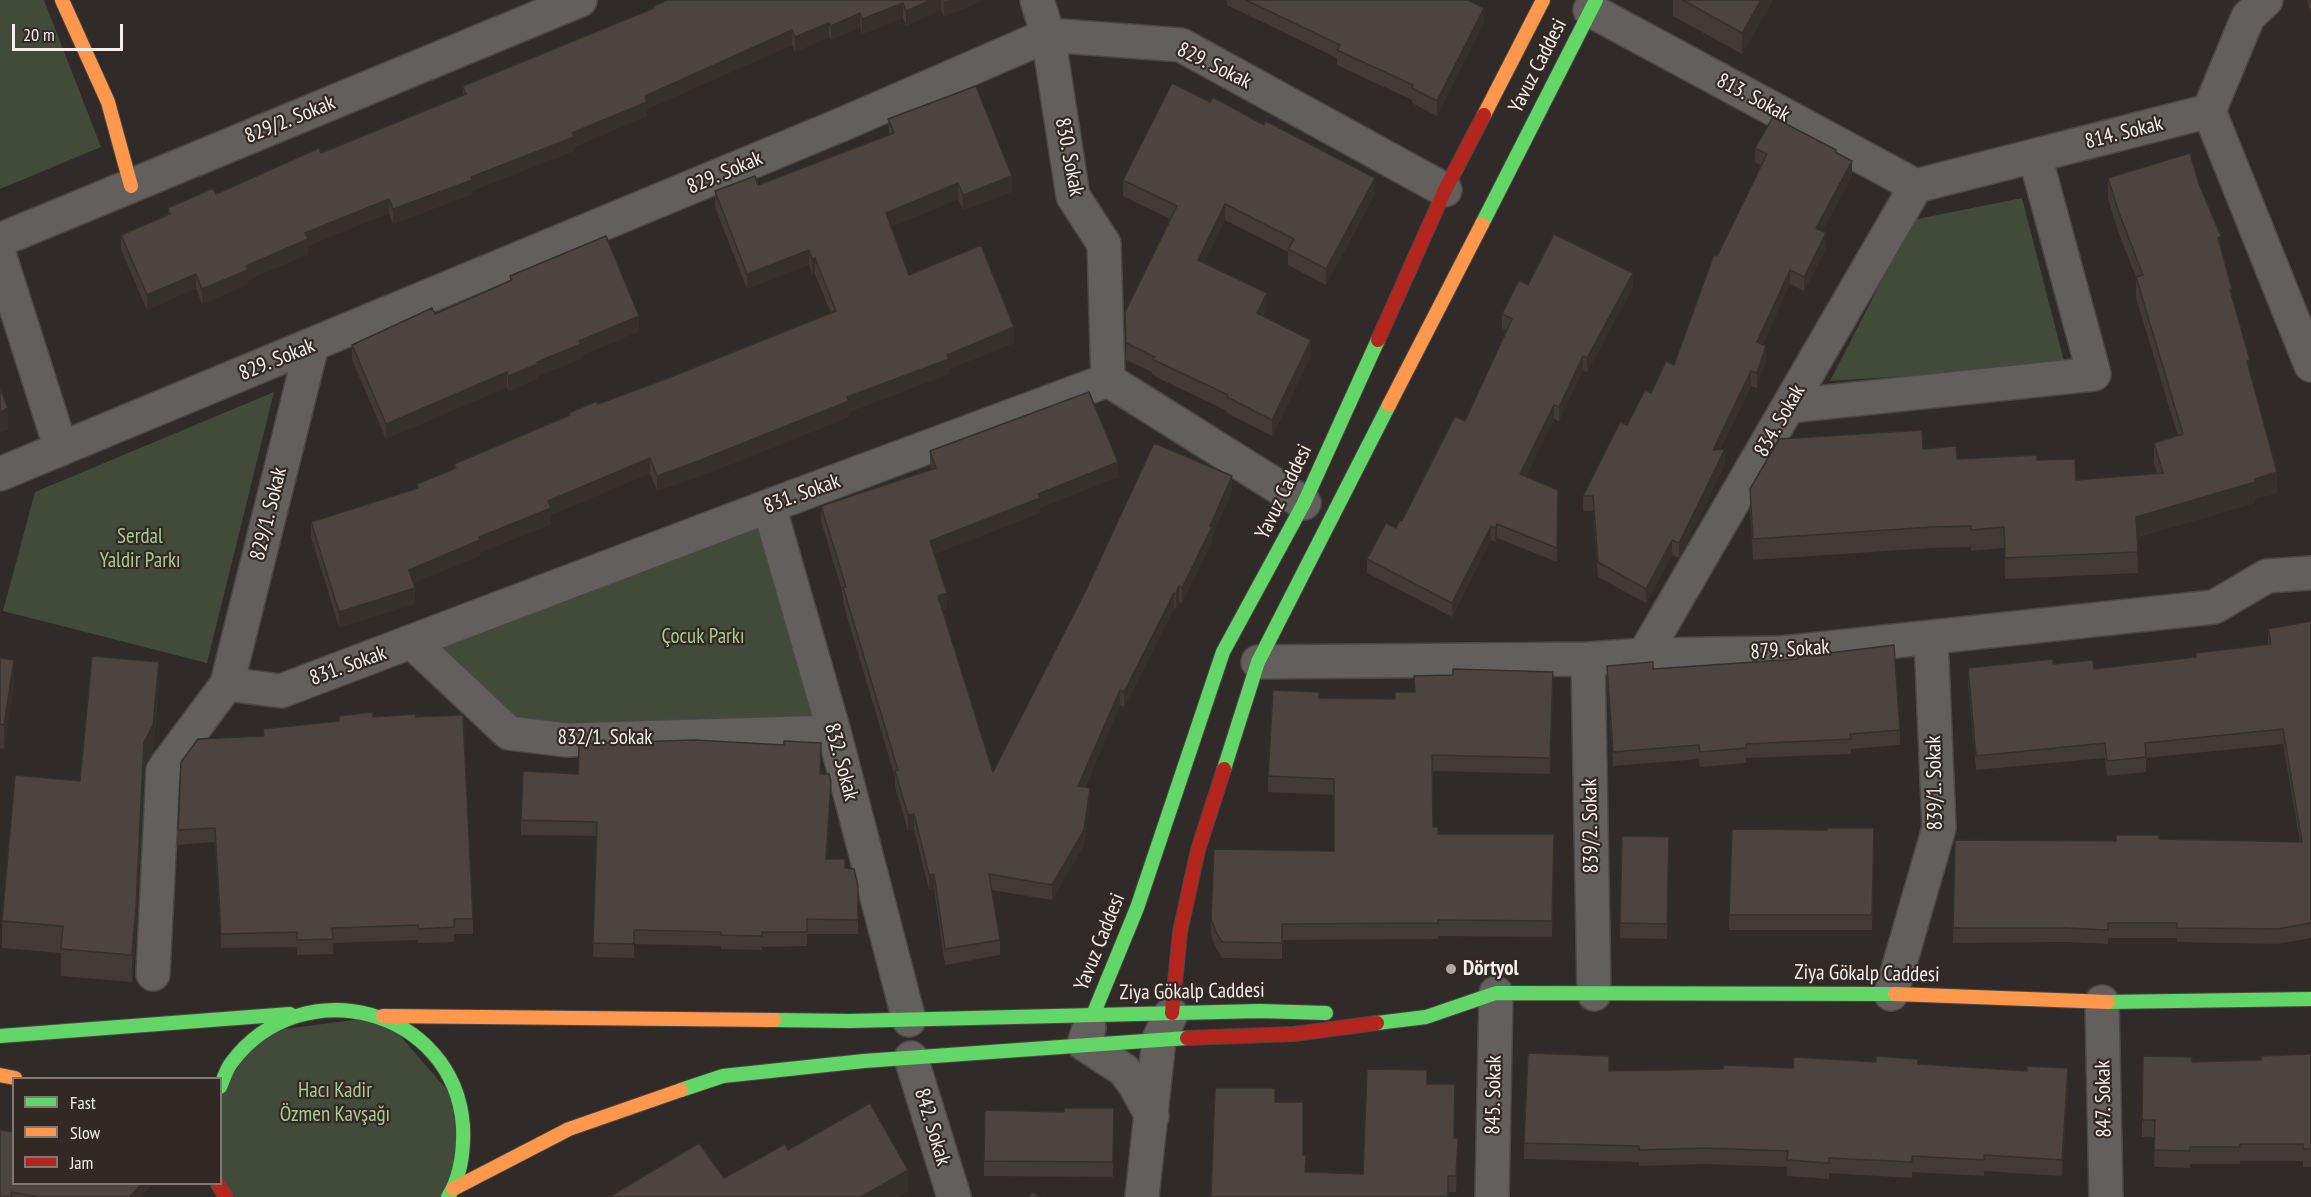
<!DOCTYPE html>
<meta charset="utf-8">
<style>
body{margin:0}
#map{position:relative;width:2311px;height:1197px;overflow:hidden;background:#302a28;font-family:"PT Sans Narrow",sans-serif}
canvas{display:block}
.legend{position:absolute;left:12px;top:1077px;width:210px;height:108px;box-sizing:border-box;background:#332924;border:2px solid #817874;margin:0;padding:8px 10px;list-style:none;font-size:18px;color:#f5eeeb}
.legend li{display:flex;align-items:center;gap:12px;height:30px}
.legend b{width:30px;border:2px solid #817874}
.scale{position:absolute;left:12px;top:24px;width:111px;height:27px;box-sizing:border-box;border:3px solid #f5eeeb;border-top:0;padding-left:8px;font-size:18px;line-height:21px;white-space:nowrap;color:#f5eeeb;-webkit-text-stroke:4px #332924;paint-order:stroke}
</style>
<div id="map">
<canvas width="2311" height="1197"></canvas>
<ul class="legend">
<li><b style="height:8px;background:#63d668"></b>Fast</li>
<li><b style="height:8px;background:#ff974d"></b>Slow</li>
<li><b style="height:8px;background:#b3261e"></b>Jam</li>
</ul>
<div class="scale">20 m</div>
</div>
<script>
const g = document.querySelector('canvas').getContext('2d');
g.lineJoin = 'round';
function fillPath(path, color) {
  g.fillStyle = color;
  g.fill(path, 'evenodd');
}
function strokePath(path, color, width, dash) {
  g.strokeStyle = color;
  g.lineWidth = width;
  g.lineCap = dash ? 'butt' : 'round';
  g.setLineDash(dash || []);
  g.stroke(path);
}
function label(font, color, halo, rows, align = 'center') {
  g.font = font + ' "PT Sans Narrow",sans-serif';
  g.lineWidth = 4.5;
  g.setLineDash([]);
  g.textBaseline = 'middle';
  g.strokeStyle = halo;
  g.fillStyle = color;
  for (const [text, x, y, turn = 0] of rows) {
    g.save();
    g.translate(x, y);
    g.rotate((+turn || 0) * Math.PI / 180);
    g.textAlign = isNaN(turn) ? turn : align;
    if (halo) g.strokeText(text, 0, 0);
    g.fillText(text, 0, 0);
    g.restore();
  }
}
fillPath(new Path2D(`
 M0,0H44L101,147L0,189Z
 M2022,198L2065,365L1830,381L1913,220Z
 M274,392L207,663L3,611L35,492Z
 M769,506L834,732L509,733L412,642Z
 M383,1016L462,1107L448,1197H226L220,1184L221,1087L262,1032Z`), '#424b3a');
const street = new Path2D(`
 M1037,0L1048,35L1073,196L1104,244L1108,380
 M1590,10L1916,186
 M2209,111L2311,365
 M1916,186L2209,111L2248,17L2266,0
 M0,240L580,0
 M0,257L61,449
 M312,345L227,684L281,691L769,506L1108,380L1304,503
 M1789,406L2094,374L2035,156
 M0,474L843,124L1048,35L1181,45L1445,190
 M769,506L834,732L909,1020
 M412,642L509,733L566,740L834,732
 M1644,655L1916,186
 M1588,659L1594,994
 M1258,662L1588,659L1644,655L1782,653L2214,607L2267,576L2311,573
 M153,974L163,770L227,684
 M1891,994L1939,828L1931,637
 M2102,1002L2106,1197
 M1089,1028L1084,1044L1124,1070L1135,1085L1152,1116
 M911,1058L954,1197
 M1142,1197L1159,1039L1171,1014
 M1492,1197L1496,993`);
const fast = new Path2D(`
 M1482,224L1596,0
 M1224,769L1258,662L1389,405
 M2108,1002L2311,999
 M1093,1015L1137,908L1223,652L1304,503L1378,340
 M774,1020L850,1021L1260,1011L1326,1013
 M1377,1023L1426,1017L1496,993L1895,994
 M0,1036L290,1014
 M220,1087C224,1079 226,1069 232,1062C302,969 454,1008 463,1126C464,1151 461,1176 448,1197
 M681,1090L723,1076L864,1061L1187,1038`);
const slow = new Path2D(`
 M62,0L108,102L131,186
 M1484,115L1543,0
 M1389,405L1482,224
 M1895,994L2108,1002
 M383,1016L774,1020
 M0,1075L15,1078
 M453,1189L569,1129L681,1090`);
const jam = new Path2D(`
 M1378,340L1445,190L1484,115
 M1172,1013L1180,932L1198,850L1224,769
 M1187,1038L1294,1034L1377,1023
 M218,1184L226,1197`);
strokePath(street, '#4c4745', 36);
strokePath(fast, '#4c4745', 16);
strokePath(slow, '#4c4745', 16);
strokePath(jam, '#4c4745', 16);
strokePath(street, '#625f5c', 33);
strokePath(fast, '#63d668', 14);
strokePath(slow, '#ff974d', 14);
strokePath(jam, '#b3261e', 14);
fillPath(new Path2D(`
 M667,0H984L944,17L941,10L906,26L903,18L862,34L860,27L831,40L829,37L795,52L792,45L647,109V116L574,147V151L472,191V194L393,224L389,213L308,246V254L248,280V284L202,304L196,288L147,310L121,250V235L168,215V208L216,194L463,95V86L654,8V6Z
 M1225,0H1468L1484,23L1437,116L1412,103V100L1337,65V58L1227,5V1Z
 M1673,0H1773L1742,54L1673,16Z
 M2307,0H2311V14Z
 M888,119L1012,192L963,210L958,199L891,227L909,275L1014,343L949,369V374L849,412V417L701,476L657,491L650,473L551,515V524L480,552V556L413,583L415,604L339,627L311,537V522L417,488V484L454,469V464L569,415V413L598,404L663,380L831,313L815,274L812,275L809,265L747,289L715,207V191L758,185L889,135Z
 M1755,148L1836,152L1852,176L1822,231L1826,248L1804,291L1790,284L1763,344L1766,360L1757,388L1751,386L1720,450L1725,464L1681,554L1679,558L1672,555L1646,603L1598,577L1593,511H1583V496L1627,425L1651,393L1674,365L1717,256L1762,166L1755,162Z
 M2108,178L2199,184L2221,249L2277,493L2255,499V503L2137,537L2138,573L2005,579L2004,548L1971,551V547L1932,548L1753,560L1750,510V489L1923,449L1957,459L2037,460L2076,480L2157,473L2154,463V443L2178,436L2136,298V277L2119,234L2108,199Z
 M1123,180L1375,194L1326,285L1288,265V252L1225,220L1204,263L1267,309L1263,317L1311,356L1272,436L1227,413V411L1152,375V372L1126,360L1125,312L1170,219L1123,196Z
 M510,276L639,331L581,356V359L538,376V378L508,391L507,387L386,439L352,360V345L435,314L510,281Z
 M1528,285L1633,287L1587,372L1583,370L1559,421L1554,419L1526,476L1558,490L1557,562L1497,538L1495,542L1491,540L1452,617L1367,573V559L1402,521L1465,421L1507,331L1502,328V314Z
 M930,451L1118,477L1040,508V513L934,554L947,608L943,610L993,772L1232,491L1212,537V542L1182,603L1179,602L1176,609L1174,608L1124,707L1120,705L1085,787L1090,803L1084,845L1052,900L991,890L1000,940V955L945,965L934,889L929,890L914,829L908,831L895,786V777L843,603V594L821,521V506L931,469L930,466Z
 M2311,621V938L2277,944L2177,942V938H2108V944L2066,942L1953,943L1955,840L2116,841L2159,839L2300,842L2283,744L2146,758V772L2107,776L2105,758L1976,770L1968,683V668L2053,664L2094,669L2196,658V653L2268,644V629Z
 M0,658L14,684L4,749L0,748Z
 M1607,666L1900,730V745L1851,749V754L1746,758V763L1700,767L1699,759L1613,766L1607,681Z
 M1414,676L1553,688L1550,774L1432,771L1433,827L1438,834L1554,850L1552,937L1438,936V939L1282,940V959L1222,958L1216,948L1211,935V919L1334,851V795L1268,792V776L1319,698L1395,699L1414,692Z
 M159,688L153,752L144,769L136,934L132,982L61,976V953L2,948V921L80,781Z
 M339,716L416,717L473,919V934H454V942L418,943V940L333,943V954L297,955V947L221,948L215,842L178,845V830L263,736V729L339,721Z
 M821,757V774L831,796L827,859L845,868L858,886V934H807V946L762,947V950L721,949V946L634,944V958L593,957L596,836L521,835V820L578,774Z
 M1874,828L1872,930H1729V915L1827,830Z
 M1669,837L1667,939L1620,938V923Z
 M2311,1054V1167H2303V1161H2240V1164H2190V1168L2154,1167L2155,1137H2142V1120L2192,1062L2261,1060Z
 M1918,1064L2068,1084L2062,1176L1984,1171V1176L1912,1172V1178L1829,1173V1179L1787,1176V1167L1705,1164L1639,1166V1162L1524,1159V1143L1609,1071L1793,1068Z
 M1427,1084L1454,1138L1458,1154L1456,1192H1448V1197H1208L1211,1196L1275,1102L1303,1155L1306,1172L1363,1174Z
 M1114,1108L1113,1177L984,1176V1161Z
 M0,1130L152,1184L141,1197H0Z`), '#423a36');
fillPath(new Path2D(`
 M931,0H941V10L906,26V11Z
 M950,0H984L944,17V2Z
 M1761,0H1773L1742,54V33Z
 M903,3V18L862,34V19Z
 M1484,8V23L1437,116V101Z
 M860,13V27L831,40V26Z
 M829,23V37L795,52V37Z
 M792,30V45L647,109V116L574,147V151L472,191V194L393,224V209L572,133L645,96Z
 M1852,161V176L1816,243V228Z
 M1012,176V192L963,210V195Z
 M1375,178V194L1326,285V269Z
 M958,183V199L886,229V213Z
 M389,199V213L308,246V254L248,280V284L202,304V289L305,233Z
 M1225,204V220L1198,277V260Z
 M1826,233V248L1804,291V277Z
 M2221,236V257L2218,238Z
 M809,250V265L747,289V274Z
 M815,258V274L812,275V259Z
 M1790,270V284L1757,357V342Z
 M1633,273V287L1587,372V358Z
 M196,274V288L147,310V295Z
 M1267,293V309L1257,330V313Z
 M639,316V331L581,356V359L538,376V378L508,391V376L579,341Z
 M1014,327V343L949,369V374L849,412V417L701,476L657,491V476Z
 M1311,340V356L1272,436V420Z
 M1766,346V360L1757,388V373Z
 M1583,356V370L1559,421V407Z
 M2250,360V381L2247,361Z
 M1751,371V386L1713,465V450Z
 M507,372V387L386,439V424Z
 M1554,405V419L1520,488V474Z
 M8,408V430L0,433V412Z
 M1725,449V464L1679,558V543Z
 M650,458V473L551,515V524L480,552V556L409,585V570L548,501Z
 M1118,462V477L1040,508V513L930,556V541L1038,494Z
 M2277,472V493L2255,499V503L2136,537V517Z
 M1232,476V491L1212,537V542L1182,603V588Z
 M1497,524V538L1495,542V528Z
 M1491,526V540L1452,617V603Z
 M1672,540V555L1646,603V589Z
 M1179,586V602L1176,609V594Z
 M415,588V604L339,627V612Z
 M947,593V608L938,611V596Z
 M1174,593V608L1124,707V692Z
 M14,660V684L4,749V725Z
 M159,662V688L153,752L144,769L136,934L132,982V955L144,742Z
 M1120,690V705L1078,802V786Z
 M831,782V796L826,873V859Z
 M1090,788V803L1084,845L1052,900V885Z
 M914,814V829L908,831V815Z
 M934,874V889L929,890V875Z
 M2068,1068V1084L2062,1176V1160Z
 M1458,1138V1154L1456,1192V1176Z
 M908,1170V1192L899,1197H861Z
 M141,1184H152L141,1197H130Z`), '#36302c');
const building = new Path2D(`
 M667,0H931L906,11L903,3L862,19L860,13L831,26L829,23L795,37L792,30L645,96L647,102L572,133L574,137L471,177L472,180L393,209L389,199L305,233L308,239L246,266L248,270L202,289L196,274L147,295L121,235L170,214L168,208L213,188L216,194L319,148L321,153L466,94L463,86L654,8V6Z
 M1246,0H1468L1484,8L1437,101L1412,88L1413,85L1337,50L1340,45Z
 M1683,0H1761L1742,33Z
 M1172,83L1210,102L1213,97L1264,125L1266,121L1375,178L1326,269L1288,249L1294,239L1225,204L1198,260L1267,293L1257,313L1311,340L1272,420L1227,397L1228,395L1152,359L1155,357L1126,343L1125,312L1177,206L1123,180Z
 M976,86L1012,176L963,195L958,183L886,213L909,275L981,245L1014,327L947,355L949,359L847,397L849,401L701,460L657,476L650,458L548,501L551,508L479,537L480,540L409,570L415,588L339,612L311,522L418,488L417,484L456,468L454,464L570,415L569,413L597,401L598,404L663,380L836,311L815,258L812,259L809,250L747,274L715,191L755,176L758,185L894,133L888,119Z
 M1773,117L1836,150L1835,152L1852,161L1816,228L1826,233L1804,277L1790,270L1757,342L1766,346L1757,373L1751,371L1713,450L1725,449L1681,539L1679,543L1672,540L1646,589L1598,562L1593,496H1583L1620,422L1627,425L1645,390L1651,393L1666,361L1674,365L1714,254L1717,256L1767,154L1755,148Z
 M2190,153L2199,184L2221,236L2218,238L2232,289L2230,290L2250,360L2247,361L2277,472L2255,479V482L2136,517L2138,552L2005,558L2004,527L1971,530V526L1932,527L1753,539L1750,489L1779,439L1922,430L1923,449L1956,446L1957,459L2037,455V460L2075,459L2076,480L2163,473L2154,443L2183,434L2136,277L2143,275L2119,213L2108,178Z
 M1554,234L1633,273L1587,358L1583,356L1559,407L1554,405L1520,474L1558,490L1557,548L1497,524L1495,528L1491,526L1452,603L1367,559L1386,523L1396,528L1400,520L1402,521L1455,416L1465,421L1512,319L1502,314L1519,280L1528,285Z
 M606,236L639,316L579,341L581,344L537,362L538,364L508,376L507,372L386,424L352,345L432,308L435,314L512,280L510,276Z
 M0,388L8,408L0,412Z
 M1089,392L1118,462L1038,494L1040,498L930,541L947,593L938,596L993,772L1086,590L1154,443L1232,476L1210,526L1212,527L1182,588L1179,586L1176,594L1174,593L1124,692L1120,690L1078,786L1090,788L1084,830L1052,885L989,874L1000,940L945,949L934,874L929,875L914,814L908,815L895,771L898,770L843,587H846L821,506L936,468L930,451Z
 M2311,621V923L2277,929L2177,928V923H2108V930L2066,928H1953L1955,840L2116,841V835H2159V839L2302,842L2283,729L2145,743L2146,757L2107,761L2105,743L1976,756L1968,668L2053,659V664L2093,660L2094,669L2196,657V653L2271,644L2268,629Z
 M1894,645L1900,730L1850,734L1851,739L1746,744V748L1700,752L1699,745L1613,752L1607,666L1653,662V669L1798,659L1797,657Z
 M92,656L159,662L153,725L144,742L136,907L132,955L61,949L63,926L2,921L15,775L80,781Z
 M0,658L14,660L4,725L0,724Z
 M1453,669L1553,672L1550,758L1432,755L1433,827H1438V834H1554L1552,921L1438,920V923L1282,924V943L1222,942L1216,932L1211,919L1214,849L1334,851V779L1268,776L1273,690L1319,692V698L1395,699V692H1415L1414,676L1453,675Z
 M373,712V717L416,714V717L463,715L473,919H454V927L418,929V925L332,928L333,939L297,940V932L221,934L215,828L178,830L181,762L198,739L264,736L263,729L339,721V716Z
 M694,740L784,745V741L821,743L820,774H829L831,782L826,859H845V868L854,869L858,886V920L807,919V932H762V936L721,935V932L634,930V944L593,943L597,822L521,820L523,771L578,774L579,744Z
 M1827,828H1874L1872,915H1729L1732,829L1827,830Z
 M1622,836L1669,837L1667,924L1620,923Z
 M1528,1053L1609,1056V1071L1723,1069L1724,1065L1793,1068L1794,1057L1876,1062V1056L1918,1059V1064L2027,1071V1066L2068,1068L2062,1160L1984,1155V1160L1912,1156V1162L1829,1158V1163L1787,1160L1788,1151L1705,1148L1639,1150V1146L1524,1143Z
 M2311,1054V1149H2303V1144H2240V1147H2190V1151L2154,1150L2155,1120H2142L2143,1056L2192,1057V1062L2261,1060V1056Z
 M1367,1069L1427,1070V1084H1455L1454,1138H1458L1456,1176H1448V1197H1208V1196H1211L1215,1088H1275V1102H1303V1155H1306L1305,1172L1363,1174Z
 M870,1103L908,1170L861,1197H609L699,1143L724,1178L785,1144L788,1150Z
 M1064,1108H1114L1113,1162L984,1161L985,1110L1064,1112Z
 M0,1130L14,1132V1184H141L130,1197H40L12,1192L11,1197H0Z
 M1032,1192L1041,1197H1029Z`);
fillPath(building, '#4d443f');
strokePath(building, '#36302c', 1.5);
for (const [x, y, r, color] of [
 [1451,969,6,"#b0a9a7"]
]) {
  const dot = new Path2D();
  dot.arc(x, y, r, 0, 2 * Math.PI);
  g.fillStyle = color;
  g.fill(dot);
  strokePath(dot, '#332924', 2);
}
label('21px', '#f5eeeb', '#332924', [
 ["829. Sokak",1214,66,26],
 ["Yavuz Caddesi",1538,66,-63],
 ["813. Sokak",1753,98,28],
 ["829/2. Sokak",290,120,-22],
 ["814. Sokak",2124,133,-14],
 ["830. Sokak",1069,157,79],
 ["829. Sokak",725,173,-23],
 ["829. Sokak",277,360,-22],
 ["834. Sokak",1780,421,-60],
 ["Yavuz Caddesi",1284,492,-64],
 ["831. Sokak",802,494,-20],
 ["829/1. Sokak",269,514,-76],
 ["879. Sokak",1790,650,-4],
 ["831. Sokak",348,666,-20],
 ["832/1. Sokak",605,738],
 ["832. Sokak",841,762,75],
 ["839/1. Sokak",1935,783,-91],
 ["839/2. Sokak",1591,826,-91],
 ["Yavuz Caddesi",1100,942,-68],
 ["Ziya Gökalp Caddesi",1867,974,1],
 ["Ziya Gökalp Caddesi",1192,992,-1],
 ["845. Sokak",1494,1095,-89],
 ["847. Sokak",2104,1099,-91],
 ["842. Sokak",932,1127,73]
]);
label('21px', '#a8cb92', '#332924', [
 ["Serdal",140,537],
 ["Yaldir Parkı",140,561],
 ["Çocuk Parkı",703,637],
 ["Hacı Kadir",335,1091],
 ["Özmen Kavşağı",335,1115]
]);
label('bold 21px', '#f5eeeb', '#332924', [
 ["Dörtyol",1463,969]
], 'left');
</script>
